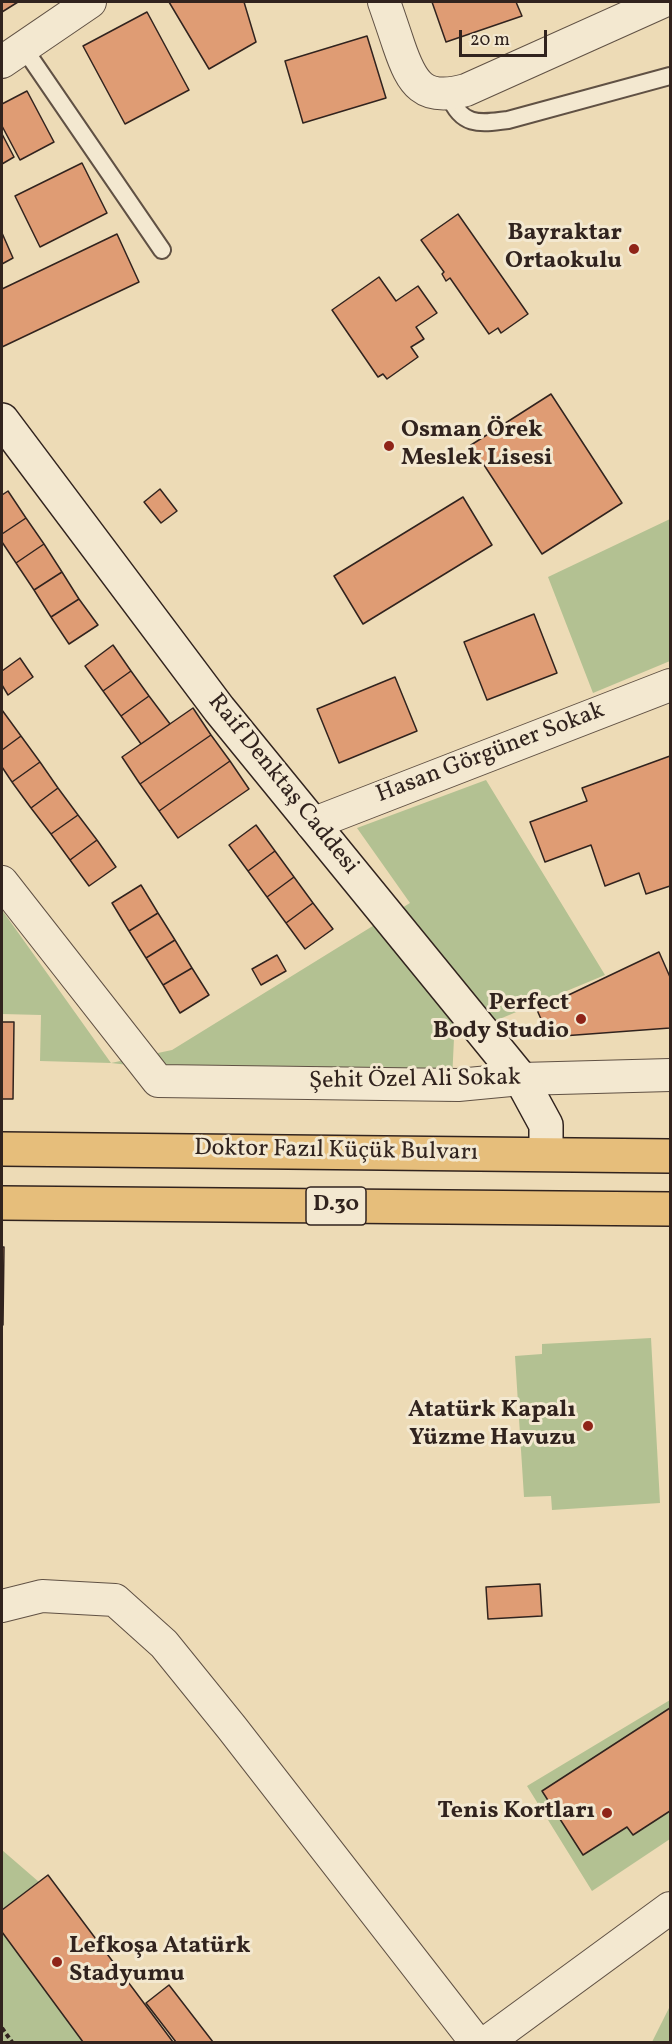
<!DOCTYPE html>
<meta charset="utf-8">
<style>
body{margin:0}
#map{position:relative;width:672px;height:2044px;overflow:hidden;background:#eddbb6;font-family:Vollkorn,serif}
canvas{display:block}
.frame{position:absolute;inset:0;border:3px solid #31231e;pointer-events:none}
.scale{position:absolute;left:459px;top:30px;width:88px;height:27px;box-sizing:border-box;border:3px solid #31231e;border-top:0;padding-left:8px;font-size:18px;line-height:21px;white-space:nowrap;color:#31231e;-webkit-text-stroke:4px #f3e8d0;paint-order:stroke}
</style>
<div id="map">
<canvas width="672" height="2044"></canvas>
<div class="frame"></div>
<div class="scale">20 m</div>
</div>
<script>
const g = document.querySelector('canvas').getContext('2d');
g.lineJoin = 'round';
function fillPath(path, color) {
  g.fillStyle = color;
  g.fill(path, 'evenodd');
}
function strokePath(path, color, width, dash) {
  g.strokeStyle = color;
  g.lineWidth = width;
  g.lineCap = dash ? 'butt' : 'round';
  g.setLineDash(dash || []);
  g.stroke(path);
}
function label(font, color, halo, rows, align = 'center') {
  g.font = font + ' Vollkorn,serif';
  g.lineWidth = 6;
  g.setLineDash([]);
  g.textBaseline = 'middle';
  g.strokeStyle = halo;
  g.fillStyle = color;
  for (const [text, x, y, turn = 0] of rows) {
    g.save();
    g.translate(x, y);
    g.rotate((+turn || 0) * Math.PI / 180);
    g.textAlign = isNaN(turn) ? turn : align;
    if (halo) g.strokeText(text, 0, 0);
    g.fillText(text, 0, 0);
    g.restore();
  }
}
fillPath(new Path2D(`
 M670,519V661L593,693L548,577Z
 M486,780L605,975L454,1038L451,1102L111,1063L40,1061L41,1015L2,1014V910L111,1063L172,1050L410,903L357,828Z
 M651,1338L660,1503L552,1510L551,1496L524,1497L515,1356L542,1354V1344Z
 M670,1700V1839L592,1891L527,1786Z
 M2,1850L39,1882L48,1875L173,2042H2Z
 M670,2006V2042H652Z`), '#b3c192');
const building = new Path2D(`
 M2,2H18L2,12Z
 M169,2H244L256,42L209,69Z
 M432,2H516L522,16L446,42Z
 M147,12L189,90L125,124L83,46Z
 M367,36L386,98L303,123L285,61Z
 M27,91L54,142L20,160L2,126V104Z
 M2,134L14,157L2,164Z
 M82,163L107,213L40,247L15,196Z
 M458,214L528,314L501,333L498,328L489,334L450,278L446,281L442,274L444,272L421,240Z
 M2,233L13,258L2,264Z
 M117,234L139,282L2,347V289Z
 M379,277L396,301L418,286L437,313L416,327L424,339L411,347L418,357L387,379L383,374L378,377L332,310Z
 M551,394L622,503L542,554L471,445Z
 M160,489L177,511L161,523L144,502Z
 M8,491L26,518L2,534V495Z
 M463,497L492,545L363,624L334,576Z
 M26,518L44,544L16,563L2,542V534Z
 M44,544L62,572L34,590L16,563Z
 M62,572L79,599L51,617L34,590Z
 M79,599L98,625L69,644L51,617Z
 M534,614L557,673L487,700L464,642Z
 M113,645L131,671L103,691L85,666Z
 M20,658L33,677L8,695L2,685V671Z
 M131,671L149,696L121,716L103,691Z
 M395,677L417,731L339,763L317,709Z
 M149,696L170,724L141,744L121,716Z
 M193,708L211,735L140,784L122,757Z
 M2,710L21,736L2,750Z
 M211,735L230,761L159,811L140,784Z
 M21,736L40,762L12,782L2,767V750Z
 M670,756V886L646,894L639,873L605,886L591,845L545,862L530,822L587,801L582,788Z
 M230,761L249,789L178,838L159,811Z
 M40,762L58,788L31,808L12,782Z
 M58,788L78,815L51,834L31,808Z
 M78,815L97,840L70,860L51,834Z
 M256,825L275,851L248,871L229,845Z
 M97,840L116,867L89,886L70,860Z
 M275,851L294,877L267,897L248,871Z
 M294,877L313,903L286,923L267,897Z
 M141,885L158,913L129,931L112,903Z
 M313,903L333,929L305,949L286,923Z
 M158,913L175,940L146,958L129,931Z
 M175,940L192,968L163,985L146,958Z
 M659,952L670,977V1028L549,1037L537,1010Z
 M277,955L286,971L261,985L252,969Z
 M192,968L209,995L180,1013L163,985Z
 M2,1022H14L13,1099H2Z
 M2,1247H4L3,1325H2Z
 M540,1584L542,1616L488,1619L486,1587Z
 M670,1708V1811L633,1835L627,1827L583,1855L542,1791Z
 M48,1875L173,2042H83L2,1932V1910Z
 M169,1985L213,2042H176L146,2003Z`);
fillPath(building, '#df9c74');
strokePath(building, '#31231e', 1.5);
const lane = new Path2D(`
 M23,47L162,250
 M449,95C461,126 478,124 508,120L670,76`);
const street = new Path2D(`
 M384,2C389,16 394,31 399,46C412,84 423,102 466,90L662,2
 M2,62L90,2
 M312,824L670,685
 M2,882L158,1081L458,1085L521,1079L670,1075
 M2,1606L42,1596L115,1600L164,1644L232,1728L476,2042
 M487,2042L670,1908`);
const secondary = new Path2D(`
 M2,420L219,709L521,1079L546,1125V1154`);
const highway = new Path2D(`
 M2,1149L670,1156
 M2,1203L670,1209`);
strokePath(lane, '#605144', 20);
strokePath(street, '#605144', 34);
strokePath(secondary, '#31231e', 36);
strokePath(highway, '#31231e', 36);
strokePath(new Path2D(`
 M2,2028L12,2042`), '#31231e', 4, [4.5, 3]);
strokePath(lane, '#f3e8d0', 16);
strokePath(street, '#f3e8d0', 32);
strokePath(secondary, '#f3e8d0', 33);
strokePath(highway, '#e6be7b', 33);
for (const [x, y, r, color] of [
 [634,249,6,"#8f2418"],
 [389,446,6,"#8f2418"],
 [581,1019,6,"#8f2418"],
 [588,1426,6,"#8f2418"],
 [607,1813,6,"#8f2418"],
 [57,1962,6,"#8f2418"]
]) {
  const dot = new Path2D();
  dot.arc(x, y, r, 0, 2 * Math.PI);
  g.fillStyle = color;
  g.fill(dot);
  strokePath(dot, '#f3e8d0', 2);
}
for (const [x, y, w] of [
 [336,1206,60]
]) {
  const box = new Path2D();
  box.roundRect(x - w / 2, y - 19, w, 38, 4.5);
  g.fillStyle = '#f3e8d0';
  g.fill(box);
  strokePath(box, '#31231e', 1.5);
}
label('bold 22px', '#31231e', null, [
 ["D.30",336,1206]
]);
label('bold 24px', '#31231e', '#f3e8d0', [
 ["Bayraktar",622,235],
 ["Ortaokulu",622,263],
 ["Osman Örek",401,432,"left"],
 ["Meslek Lisesi",401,460,"left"],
 ["Perfect",569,1005],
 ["Body Studio",569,1033],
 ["Atatürk Kapalı",576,1412],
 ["Yüzme Havuzu",576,1440],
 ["Tenis Kortları",595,1813],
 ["Lefkoşa Atatürk",69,1948,"left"],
 ["Stadyumu",69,1976,"left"]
], 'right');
label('24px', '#31231e', '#f3e8d0', [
 ["Hasan Görgüner Sokak",491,754,-21],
 ["Raif Denktaş Caddesi",282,785,51],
 ["Şehit Özel Ali Sokak",415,1081,-1],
 ["Doktor Fazıl Küçük Bulvarı",336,1152,1]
]);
</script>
